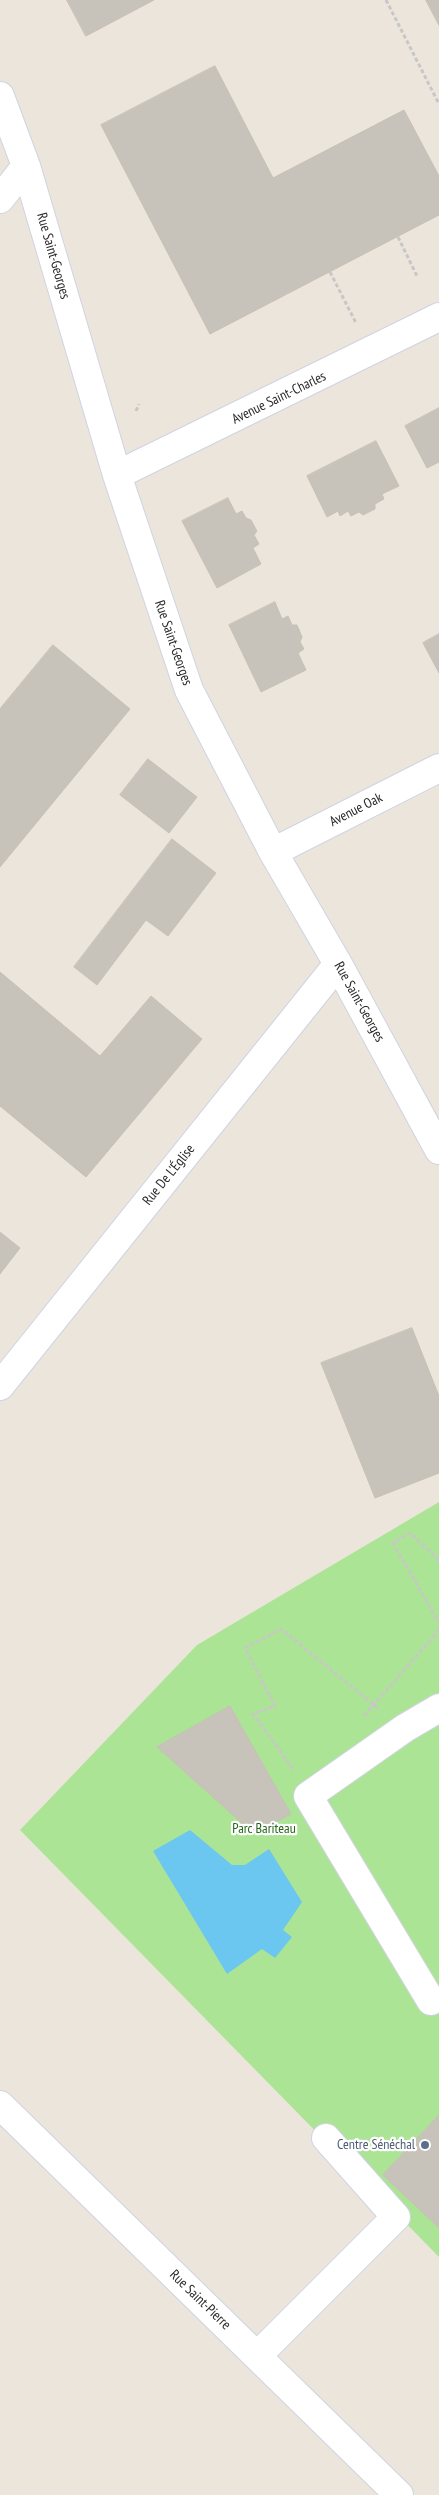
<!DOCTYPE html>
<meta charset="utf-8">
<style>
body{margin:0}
canvas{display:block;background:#ece5db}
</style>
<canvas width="439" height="2495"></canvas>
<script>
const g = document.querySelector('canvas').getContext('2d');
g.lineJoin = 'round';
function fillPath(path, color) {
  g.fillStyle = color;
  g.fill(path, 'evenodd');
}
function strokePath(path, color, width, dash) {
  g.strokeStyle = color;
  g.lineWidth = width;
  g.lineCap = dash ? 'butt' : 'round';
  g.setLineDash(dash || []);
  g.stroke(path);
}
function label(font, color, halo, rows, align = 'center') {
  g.font = font + ' "PT Sans Narrow",sans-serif';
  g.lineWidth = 4.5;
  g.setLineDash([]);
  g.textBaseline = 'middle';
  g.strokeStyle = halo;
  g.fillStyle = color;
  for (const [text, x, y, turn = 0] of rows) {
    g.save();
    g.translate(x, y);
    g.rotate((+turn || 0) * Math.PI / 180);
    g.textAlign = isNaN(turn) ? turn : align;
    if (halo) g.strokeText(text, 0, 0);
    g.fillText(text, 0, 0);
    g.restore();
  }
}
fillPath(new Path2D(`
 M439,1502V2257L20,1830L197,1645Z`), '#ace496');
fillPath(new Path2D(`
 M190,1830L232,1865H245L269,1849L302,1902L283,1930L292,1937L275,1958L262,1949L227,1974L153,1851Z`), '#6bc6f0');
const building = new Path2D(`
 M67,0H154L86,36Z
 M426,0H439V25Z
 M215,66L273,178L404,110L439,176V215L210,334L101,125Z
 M439,408V462L427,468L405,426Z
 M376,441L399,486L382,494L384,499L375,504V509L363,515L359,512L351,516L348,511L340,516L338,511L327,517L307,476Z
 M228,498L236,514L242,511L246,518L251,520L257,531L254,535L259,544L253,548L261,564L217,588L182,521Z
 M275,602L282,619L288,616L292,625H297L302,637L300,642L304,649L298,653L306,670L261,692L229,625Z
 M439,634V673L423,643Z
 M53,645L130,709L0,867V709Z
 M148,759L197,797L169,833L120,795Z
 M172,839L216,873L168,936L146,920L97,985L74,967Z
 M0,972L100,1056L151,996L202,1039L86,1177L0,1106Z
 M0,1232L20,1248L0,1274Z
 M412,1328L439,1396V1473L375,1498L321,1363Z
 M230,1706L291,1814L254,1834L157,1747Z
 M439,2115V2228L383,2175Z`);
fillPath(building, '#c7c2ba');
strokePath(building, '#c7c2b4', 1);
const minor = new Path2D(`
 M0,96L26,166L117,475L189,690L273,852L338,964L439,1150
 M0,199L26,166
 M117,475L439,317
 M273,852L439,768
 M0,1386L338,964
 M431,2001L308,1796L405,1728L439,1708
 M0,2105L399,2495
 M257,2356L396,2217L326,2138`);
strokePath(minor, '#d0d3e3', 30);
strokePath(new Path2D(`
 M386,0L439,104
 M398,237L417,276
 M330,272L356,323
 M136,411L139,404
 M439,1560L410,1533L393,1543L439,1623
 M364,1716L439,1630
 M293,1769L253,1714L275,1706L245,1648L281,1629L378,1708`), '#c7c7c7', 3, [4, 2.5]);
strokePath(minor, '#fff', 28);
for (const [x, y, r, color] of [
 [425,2145,5,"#5c6f8a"]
]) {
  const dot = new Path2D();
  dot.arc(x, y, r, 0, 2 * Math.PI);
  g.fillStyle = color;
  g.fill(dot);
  strokePath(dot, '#fff', 2);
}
label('14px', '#292929', '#fff', [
 ["Rue Saint-Georges",53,256,74],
 ["Avenue Saint-Charles",279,398,-26],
 ["Rue Saint-Georges",173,643,71],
 ["Avenue Oak",356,810,-27],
 ["Rue Saint-Georges",359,1002,61],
 ["Rue De L'Église",169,1175,-51],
 ["Rue Saint-Pierre",200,2300,44]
]);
label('14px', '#256718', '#fff', [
 ["Parc Bariteau",264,1829]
]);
label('14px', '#4e5e75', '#fff', [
 ["Centre Sénéchal",415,2145]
], 'right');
</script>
